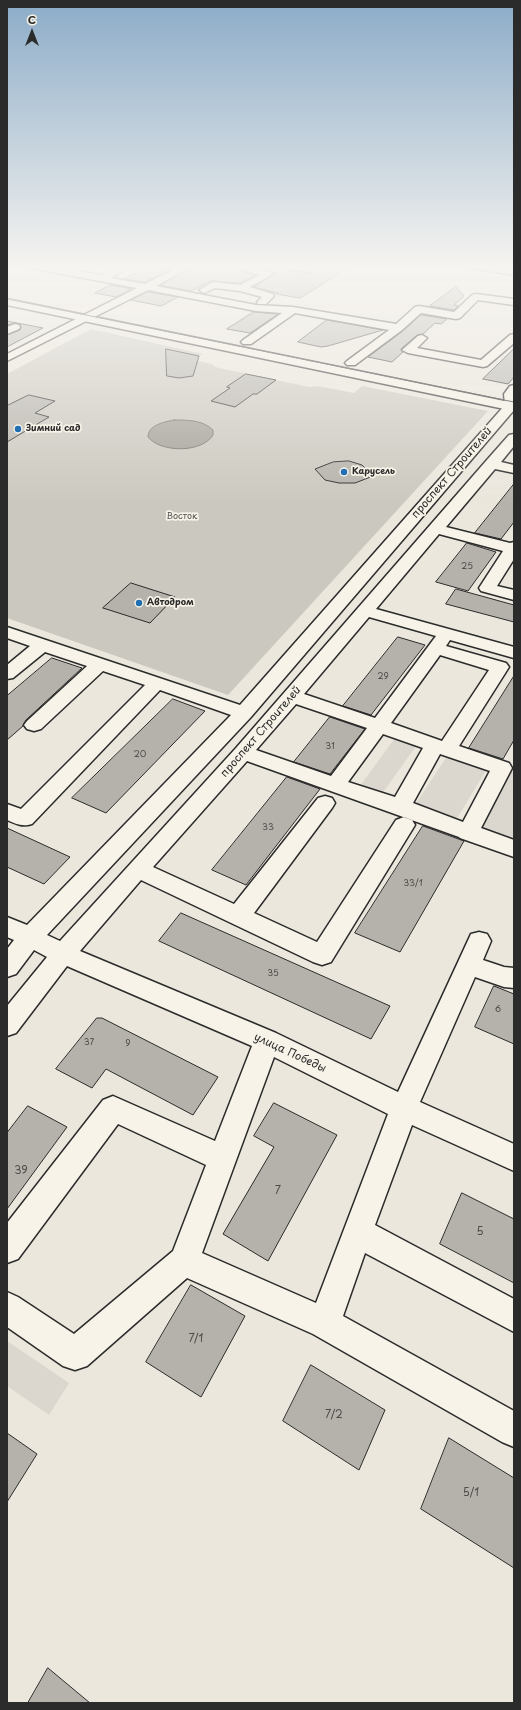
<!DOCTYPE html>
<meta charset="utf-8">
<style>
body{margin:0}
#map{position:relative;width:521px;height:1710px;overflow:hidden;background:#ebe7dd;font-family:"Playpen Sans",sans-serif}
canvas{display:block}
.frame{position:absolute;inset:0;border:8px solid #2b2b2b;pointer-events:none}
.north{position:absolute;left:12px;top:12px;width:40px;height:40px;-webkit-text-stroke:3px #f7f3e8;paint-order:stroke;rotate:0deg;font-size:11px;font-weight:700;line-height:16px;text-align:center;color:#2b2b2b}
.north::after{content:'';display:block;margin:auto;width:14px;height:18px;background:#2b2b2b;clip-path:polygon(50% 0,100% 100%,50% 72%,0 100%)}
</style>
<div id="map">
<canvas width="521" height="1710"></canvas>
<div class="frame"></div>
<div class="north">С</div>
</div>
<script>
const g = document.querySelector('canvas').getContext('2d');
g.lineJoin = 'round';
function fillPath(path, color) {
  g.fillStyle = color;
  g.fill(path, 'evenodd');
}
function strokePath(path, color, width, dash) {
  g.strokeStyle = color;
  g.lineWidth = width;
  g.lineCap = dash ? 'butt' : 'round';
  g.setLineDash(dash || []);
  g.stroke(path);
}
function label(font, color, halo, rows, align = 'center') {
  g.font = font + ' "Playpen Sans",sans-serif';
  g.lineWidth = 3.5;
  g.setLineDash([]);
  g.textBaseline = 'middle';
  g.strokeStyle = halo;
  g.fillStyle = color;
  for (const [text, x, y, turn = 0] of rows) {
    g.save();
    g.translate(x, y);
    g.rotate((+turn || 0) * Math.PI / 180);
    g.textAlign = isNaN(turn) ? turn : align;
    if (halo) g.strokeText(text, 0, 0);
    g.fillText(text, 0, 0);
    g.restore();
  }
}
fillPath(new Path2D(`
 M395,738L416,746L379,798L357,790Z
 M449,753L488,767L456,820L415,805Z
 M512,769L514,770V846L475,832Z
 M7,1341L69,1383L49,1415L7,1386Z`), '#dbd7ce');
fillPath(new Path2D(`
 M91,329L203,354L193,360L212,364L215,367L309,387L318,386L354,393L362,386L488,411L228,695L7,618V374Z`), '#cbc8bf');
const water = new Path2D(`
 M174,420C188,420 203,420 213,430V435C202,453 161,453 148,437C148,425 164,422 174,420Z`);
fillPath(water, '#a29f98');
strokePath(water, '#72716c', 1);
const building = new Path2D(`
 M152,265H180L145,282L124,279Z
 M196,265H243L240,268L243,271L256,275L240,283L210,281L191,291L160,285Z
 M257,265H278L284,269L307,273L313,269L308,265H353L300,298L276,294L278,293L254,287L274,274L271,271L257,266Z
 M111,285L132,289L116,297L95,293Z
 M456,287L464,296L454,305L458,306L454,310L430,306Z
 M148,292L178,297L161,306L131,300Z
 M254,312L278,314L250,333L227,329Z
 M421,315L447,319L441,324L435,323L423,334L417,335L401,349L403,352L392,362L368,357L403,331Z
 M327,320L383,330L328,346L321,347L298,342Z
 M7,321L43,328L7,347V335L20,330L21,328L20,324L15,323L7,325Z
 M166,349L199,356L193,376L179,378L167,376Z
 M514,349V377L508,384L483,379Z
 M246,374L276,380L257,394H253L235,407L211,401L230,388L227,387Z
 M29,395L55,401L35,413L49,417L7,442V406Z
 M349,461L362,465L373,476L355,483H339L325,480L315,469L333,462Z
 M514,484V522L501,539L475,533Z
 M467,543L496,552L468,591L436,582Z
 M131,583L175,597L150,623L103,608Z
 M456,589L514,605V622L446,604Z
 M398,637L425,645L371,715L343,706Z
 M52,658L82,668L26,720L23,726L7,740V696Z
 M514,676V740L503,759L469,748Z
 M173,699L205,711L106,813L72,798Z
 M330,717L365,729L330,774L294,762Z
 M287,777L320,789L246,885L212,870Z
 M423,826L464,841L400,952L355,933Z
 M7,828L70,857L44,884L7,867Z
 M181,913L390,1006L371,1039L159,941Z
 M494,986L514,994V1044L475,1027Z
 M97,1018H102L218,1077L193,1115L106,1069L92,1088L56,1069Z
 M274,1103L337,1135L268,1261L223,1234L274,1147L254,1136Z
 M28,1106L67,1127L7,1209V1133Z
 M462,1193L514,1219V1283L440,1244Z
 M191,1285L245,1316L201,1397L146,1362Z
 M311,1365L385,1410L359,1470L283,1421Z
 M7,1433L37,1454L7,1502Z
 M449,1438L514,1478V1568L421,1509Z
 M48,1668L90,1703H28Z`);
fillPath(building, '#b5b2ab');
strokePath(building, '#2b2b2b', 1);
const minor = new Path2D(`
 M25,265H45L100,275L121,265H133L111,278L145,284L183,265H195L156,286L256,305L293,307L396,324L415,307L419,306L454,312L472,295L476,294L514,299V305L478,300L460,318L456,319L421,313L402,330L355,365H347L345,363L347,361L389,330L295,313L251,344H243L241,342L243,340L282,313L256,311L148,290L7,361V354L137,288L30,268Z
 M245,265H256L254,267L271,272L273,274L250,287L273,294L274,296L266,304H258L257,302L262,297L240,291L215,288L204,293L199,290L213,282L240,285L260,275L244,270L242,268Z
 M279,265H301L310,267L312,269L307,272L284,268Z
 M467,265H489L514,269V275L472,268Z
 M15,324L19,325L20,327L19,329L7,334V327Z
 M514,334V343L487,366L483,367L408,353L402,350L418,336L422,335L427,338L417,348L481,360L510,335Z
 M514,385V410L251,717L47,935L60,941L236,748L486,461L509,435L514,434V446L501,462L514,465V473L495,469L446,527L510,543L514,542V559L497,586L514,590V600L481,591L479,588L503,551L439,534L376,609L514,647V658L450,640L446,646L506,663L509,667L459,746L509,763L512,768L481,828L514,840V857L460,838L459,837L247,761L153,867L234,904L318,798L325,796L332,798L335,803L332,808L254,913L317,942L396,820L404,817L412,820L415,825L331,962L322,965L313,962L141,880L80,951L276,1033L398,1092L471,934L479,932L487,934L491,941L483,960L504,967L514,968V988L504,987L475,977L420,1102L514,1144V1171L412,1125L375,1225L514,1299V1332L365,1253L343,1316L514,1411V1447L502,1442L313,1334L187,1278L87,1366L75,1370L63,1366L7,1327V1292L18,1297L74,1334L173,1251L206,1165L118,1124L18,1259L7,1263V1223L103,1100L113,1096L215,1141L252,1046L67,966L16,1033L7,1036V1006L47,957L34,950L16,974L7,977V949L14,940L7,937V917L27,925L231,715L160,690L32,824C22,827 16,824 7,820V804L21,809L145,685L103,671L41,729L34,731L27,729L24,725L27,721L87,666L45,652L13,678L7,679V665L30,646L7,638V627L240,705L505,405L504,394L510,386ZM369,617L436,636L375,718L304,694ZM440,655L489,670L442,741L391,723ZM296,704L367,728L331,776L256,750ZM383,734L423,748L395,797L348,782ZM440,754L490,771L463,822L413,803ZM274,1057L388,1114L316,1303L202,1253Z`);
const major = new Path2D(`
 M7,299L514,403V411L7,305Z`);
strokePath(minor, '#2b2b2b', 3);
strokePath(major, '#2b2b2b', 3);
fillPath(minor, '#f7f3e8');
fillPath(major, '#f7f3e8');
strokePath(new Path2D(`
 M7,299L514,402`), '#2b2b2b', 1);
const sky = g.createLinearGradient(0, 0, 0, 504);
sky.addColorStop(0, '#8cacc8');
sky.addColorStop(0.53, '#f6f4f0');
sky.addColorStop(1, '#f6f4f000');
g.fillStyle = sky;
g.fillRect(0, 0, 521, 504);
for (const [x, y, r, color] of [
 [18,429,4,"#1f6fb2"],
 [344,472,4,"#1f6fb2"],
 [139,603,4,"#1f6fb2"]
]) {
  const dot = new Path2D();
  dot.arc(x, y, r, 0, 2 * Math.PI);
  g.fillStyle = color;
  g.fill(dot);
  strokePath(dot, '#f7f3e8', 1.5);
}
label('bold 9px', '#2b2b2b', '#f7f3e8', [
 ["Зимний сад",26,429],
 ["Карусель",352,472],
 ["Автодром",147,603]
], 'left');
label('9px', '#535250', '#f7f3e8', [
 ["Восток",182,517]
]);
label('9px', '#4e4d4b', null, [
 ["25",467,567],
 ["29",383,677],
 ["31",330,747],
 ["20",140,755],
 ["33",268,828],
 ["33/1",413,884],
 ["35",273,974],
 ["6",498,1010],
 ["37",89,1043],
 ["9",128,1044]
]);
label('11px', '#2b2b2b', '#f7f3e8', [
 ["проспект Строителей",452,473,-49],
 ["проспект Строителей",261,732,-49],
 ["улица Победы",290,1053,25]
]);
label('11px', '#4e4d4b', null, [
 ["39",21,1171],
 ["7",278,1191],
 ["5",480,1232],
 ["7/1",196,1339],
 ["7/2",334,1415],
 ["5/1",471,1493]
]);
</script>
